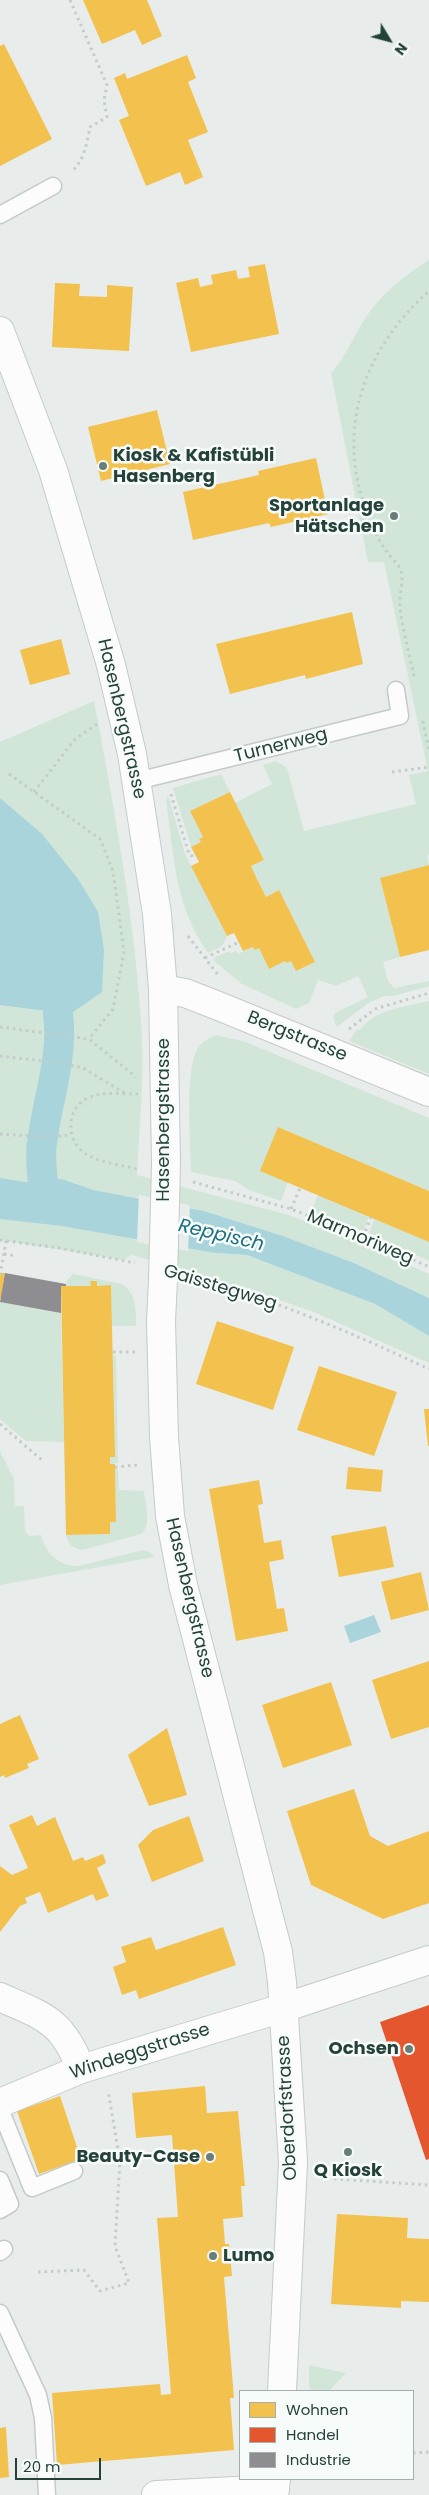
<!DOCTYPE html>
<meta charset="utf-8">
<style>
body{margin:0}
#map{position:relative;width:429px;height:2495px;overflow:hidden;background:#e8edeb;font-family:Poppins,sans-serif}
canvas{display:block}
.legend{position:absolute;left:239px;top:2390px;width:175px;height:90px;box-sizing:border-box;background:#f7fbf9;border:1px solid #a3b1ad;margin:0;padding:6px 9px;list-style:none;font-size:15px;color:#24423a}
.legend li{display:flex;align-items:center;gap:10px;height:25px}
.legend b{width:25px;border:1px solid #a3b1ad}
.north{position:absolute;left:364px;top:15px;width:50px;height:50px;-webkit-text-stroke:4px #f7fbf9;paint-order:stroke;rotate:127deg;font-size:14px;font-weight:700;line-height:20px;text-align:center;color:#24423a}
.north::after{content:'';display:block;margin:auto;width:18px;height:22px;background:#24423a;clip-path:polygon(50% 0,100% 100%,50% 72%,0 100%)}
.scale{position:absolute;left:15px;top:2458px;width:86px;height:22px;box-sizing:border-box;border:2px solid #24423a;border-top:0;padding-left:6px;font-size:15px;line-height:18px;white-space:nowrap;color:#24423a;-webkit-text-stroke:4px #f7fbf9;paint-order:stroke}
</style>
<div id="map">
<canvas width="429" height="2495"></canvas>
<ul class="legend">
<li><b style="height:14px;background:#f2c14e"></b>Wohnen</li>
<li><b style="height:14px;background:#e4572e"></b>Handel</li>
<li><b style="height:14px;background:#8d8d92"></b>Industrie</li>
</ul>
<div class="north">N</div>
<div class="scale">20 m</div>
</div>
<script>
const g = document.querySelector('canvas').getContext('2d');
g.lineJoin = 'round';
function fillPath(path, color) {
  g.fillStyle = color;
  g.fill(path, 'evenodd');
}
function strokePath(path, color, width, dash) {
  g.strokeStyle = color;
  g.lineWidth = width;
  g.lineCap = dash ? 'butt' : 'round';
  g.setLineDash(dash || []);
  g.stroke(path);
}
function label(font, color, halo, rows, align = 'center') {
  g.font = font + ' Poppins,sans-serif';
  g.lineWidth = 5;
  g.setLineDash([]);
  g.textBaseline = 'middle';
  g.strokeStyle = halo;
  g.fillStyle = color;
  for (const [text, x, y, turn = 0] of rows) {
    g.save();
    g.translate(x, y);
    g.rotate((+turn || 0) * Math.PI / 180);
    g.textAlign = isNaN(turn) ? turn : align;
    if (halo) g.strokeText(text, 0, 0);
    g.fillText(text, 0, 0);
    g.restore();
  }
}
fillPath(new Path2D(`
 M429,260V854L427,855L429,865L380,878L400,957L383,962L388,981L394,988L429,981V986L393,996H384L367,1004L337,1027L333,1017L335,1013L368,997L358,976L336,986L318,980L309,1003L296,1009L242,984L214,961L215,957L230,951L231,953L236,951L238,954L253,947L259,948L269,968L285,961L286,963L291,961L297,971L315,962L279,890L266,897L251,866L264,860L235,803L272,784L263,765L276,761L287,768L304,831L416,804L409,775L428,771L384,562H368L331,373C346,357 354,335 366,317C382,293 404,276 429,260Z
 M94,701C115,813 136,925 142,1038C144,1083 139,1130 137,1175L289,1215L361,1243L429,1274V1298L354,1263L283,1236L204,1211L136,1197L134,1239L215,1253L247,1255L375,1304L429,1336V1363L316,1313L260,1293L132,1255L123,1260L0,1240V742Z
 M221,774L230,792L190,811L203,837L201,842L191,847L173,788Z
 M168,795L185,854L227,936L222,946L208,953C174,905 174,855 166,800Z
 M429,1001V1074L349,1041L357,1029L360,1030C374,1009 405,1007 429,1001Z
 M217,1035L246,1042L429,1118V1191L278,1127L288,1182L281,1201L249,1190L235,1181L191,1172C191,1144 184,1070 198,1048C202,1041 210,1038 217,1035Z
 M318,1195L369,1217L363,1231L311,1211Z
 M374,1219L429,1242V1261L369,1233Z
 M73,1274L122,1284C137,1295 136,1309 136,1326H112L111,1285L97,1286L96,1281H91V1286H66L67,1280Z
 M0,1302L61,1313L64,1442L26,1441L0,1419Z
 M113,1356H116L118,1463L110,1464V1457H115V1452Z
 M0,1451L14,1479L15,1506H24L25,1531L29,1536L41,1535C46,1554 59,1566 79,1566L143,1550L151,1553L154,1557L0,1585Z
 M115,1469H118L119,1490L144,1491C145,1504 153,1525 141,1534L83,1550C74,1549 68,1545 66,1535L110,1534V1522L116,1521Z
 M309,2365L346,2373L329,2391L311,2390L309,2386Z`), '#d1e6d8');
fillPath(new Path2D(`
 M0,798L42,834L78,879L98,912L104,950L102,992L70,1014L0,1005Z
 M0,1178L25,1182L62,1179L93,1190L204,1211L283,1236L354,1263L429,1298V1336L375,1304L247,1255L215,1253L62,1226L0,1219Z
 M374,1615L381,1632L350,1643L344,1626Z`), '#a9d4db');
fillPath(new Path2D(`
 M139,1195L190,1205L188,1251L137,1242Z`), '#e8edeb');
fillPath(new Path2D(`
 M83,0H147L162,36L142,45L135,30L102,44Z
 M4,44L52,139L0,166V46Z
 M187,55L196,78L188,82L208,132L188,140L203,177L185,185L180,172L146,186L119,120L129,116L114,78L125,73L127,79Z
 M265,264L279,334L191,352L176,283L198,278L200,287L213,284L211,275L236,270L238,279L250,277L248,267Z
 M55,283L80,284L79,296L107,297V285L133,287L129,351L52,347Z
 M157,410L170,464L101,481L88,427Z
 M316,458L328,514L271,527L269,523L193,540L183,492L259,475L258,471Z
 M352,612L363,664L306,679L305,675L230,694L216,644Z
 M61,639L70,674L30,685L20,650Z
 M230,792L264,860L251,866L257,879L266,897L279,890L315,962L296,971L291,961L286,963L285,961L269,969L259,948L255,950L253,947L243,951L234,933L227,936L191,866L199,862L191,847L201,842L199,839L203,837L190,811Z
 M429,865V950L400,957L380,878Z
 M278,1127L429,1191V1242L260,1171Z
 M0,1273H5L1,1298H0Z
 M90,1281H97V1286L111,1285L115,1452V1457H110V1464H115L116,1522H110V1534L66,1535L61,1286H91Z
 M217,1321L294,1347L273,1410L196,1384Z
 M319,1366L397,1392L374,1456L297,1430Z
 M424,1409H429V1446H428Z
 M348,1467L383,1470L381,1492L346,1489Z
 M259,1480L263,1504L258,1505L264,1543L281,1540L284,1559L269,1562L277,1609L284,1608L288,1631L236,1641L209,1489Z
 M386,1526L394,1567L339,1577L331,1536Z
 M421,1572L429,1610L391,1620L381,1582Z
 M429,1661V1727L391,1739L372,1680Z
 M331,1682L352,1745L283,1768L262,1705Z
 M20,1715L39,1759L27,1764L29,1768L5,1778L4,1775L0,1777V1724Z
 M167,1728L187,1795L149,1806L128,1755Z
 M354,1789L370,1836L388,1846L429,1831V1903L383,1919L311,1885L287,1811Z
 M32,1815L37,1826L55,1817L73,1861L83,1857L85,1861L103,1854L106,1863L97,1868L109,1896L96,1901L93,1894L48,1913L40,1892L25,1898L27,1903L20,1906L0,1932V1866L12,1875L28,1868L9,1825Z
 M189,1816L204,1861L152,1882L138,1845L153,1830Z
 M223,1927L236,1965L139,1999L136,1990L122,1995L113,1967L126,1962L121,1947L151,1937L156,1950Z
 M205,2086L207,2113L238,2111L245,2186H241L243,2217L223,2219L225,2244H229L232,2276L224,2277L234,2398H230L234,2450L57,2465L52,2393L160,2384L161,2395L171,2394L157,2218L178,2217L172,2135L136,2138L132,2093Z
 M60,2096L81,2159L39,2174L17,2111Z
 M337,2214L408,2218L407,2238L429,2239V2302L401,2301V2308L331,2304Z
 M6,2427L9,2477L0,2478V2428Z`), '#f2c14e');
fillPath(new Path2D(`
 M429,2005V2159L426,2160L380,2022Z`), '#e4572e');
fillPath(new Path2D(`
 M5,1273L66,1284V1286H61V1313L0,1302Z`), '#8d8d92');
strokePath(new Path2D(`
 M45,1204C44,1184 39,1162 42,1143C47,1101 64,1056 58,1014`), '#a9d4db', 30);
const lane = new Path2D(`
 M0,215L53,186
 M137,781L400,716L396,690
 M0,2109L32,2188L74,2171
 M0,2180L10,2204L0,2210
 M0,2252L4,2249
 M0,2313L38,2395L43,2418L47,2495`);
const street = new Path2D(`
 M163,989L185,993L216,1005L429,1092
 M0,1997C45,2017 62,2020 81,2069
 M156,2495L275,2489`);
const secondary = new Path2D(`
 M0,331L53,470L111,665L132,754L157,914L163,989L166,1164
 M163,1280L161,1321L164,1437L170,1516L183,1585L278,1952L282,1982L293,2162L282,2391
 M0,2103L81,2069L283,2008L429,1960
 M274,2495L276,2479`);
strokePath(lane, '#c5cac8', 19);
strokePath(street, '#c5cac8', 30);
strokePath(secondary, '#c3cbc8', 30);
strokePath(new Path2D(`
 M70,0L107,85L104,100L107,117L90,127C87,142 84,162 71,172
 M414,676C409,653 402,628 400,605C399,595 404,581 401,571C400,566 393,560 390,556C380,543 372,528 367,513C335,428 364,349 429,291
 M423,721L429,750
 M392,772L429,767
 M9,774L100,839L113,871L124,952L113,1009L89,1039
 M34,792L75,739L97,724
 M171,794L188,851L191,856L195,854
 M188,936L218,975
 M205,958L239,942
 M0,1027L89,1039L136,1077
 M349,1029L375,1009L429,993
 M0,1056L61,1063L83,1068L126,1094
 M138,1094C122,1094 103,1091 88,1098C65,1108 66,1142 86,1154C100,1163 122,1165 138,1169
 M0,1134L46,1137L71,1135
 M193,1182L291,1209L363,1237L429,1267
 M291,1209L300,1188
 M363,1237L371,1217
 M0,1240L60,1248L135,1263
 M4,1254L16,1256
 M0,1275L6,1241
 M192,1278C274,1299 352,1333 429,1369
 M113,1352H135
 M0,1424L44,1462
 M115,1467L137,1465
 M321,2178L429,2185
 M38,2272L84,2270L100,2291L129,2283L115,2246L120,2161L108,2090
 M413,2453L429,2452`), '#c3ccca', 3, [2.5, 4]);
strokePath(lane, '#fcfcfc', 16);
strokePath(street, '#fcfcfc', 28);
strokePath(secondary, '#fcfcfc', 28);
const secondaryBridge = new Path2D(`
 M163,1280L166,1164`);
strokePath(secondaryBridge, '#c3cbc8', 30, []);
strokePath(secondaryBridge, '#fcfcfc', 28);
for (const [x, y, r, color] of [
 [103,466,5,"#697e78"],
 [394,516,5,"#697e78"],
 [409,2049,5,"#697e78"],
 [348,2152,5,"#697e78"],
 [210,2157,5,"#697e78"],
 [213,2256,5,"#697e78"]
]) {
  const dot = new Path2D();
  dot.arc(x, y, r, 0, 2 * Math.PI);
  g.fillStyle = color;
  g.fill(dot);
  strokePath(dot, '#f7fbf9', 2);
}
label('bold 18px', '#24423a', '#f7fbf9', [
 ["Kiosk & Kafistübli",113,456,"left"],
 ["Hasenberg",113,477,"left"],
 ["Sportanlage",384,506],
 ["Hätschen",384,527],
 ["Ochsen",399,2049],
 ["Beauty-Case",200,2157],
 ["Q Kiosk",348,2171,"center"],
 ["Lumo",223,2256,"left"]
], 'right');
label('18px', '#24423a', '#f7fbf9', [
 ["Hasenbergstrasse",121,719,77],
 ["Turnerweg",281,746,-14],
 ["Bergstrasse",297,1037,22],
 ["Hasenbergstrasse",164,1120,-90],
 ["Marmoriweg",360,1238,23],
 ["Gaisstegweg",220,1288,17],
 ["Hasenbergstrasse",189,1598,77],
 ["Windeggstrasse",140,2052,-18],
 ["Oberdorfstrasse",288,2108,-93]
]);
label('italic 19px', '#1c6f80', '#f7fbf9', [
 ["Reppisch",221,1236,13]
]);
</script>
